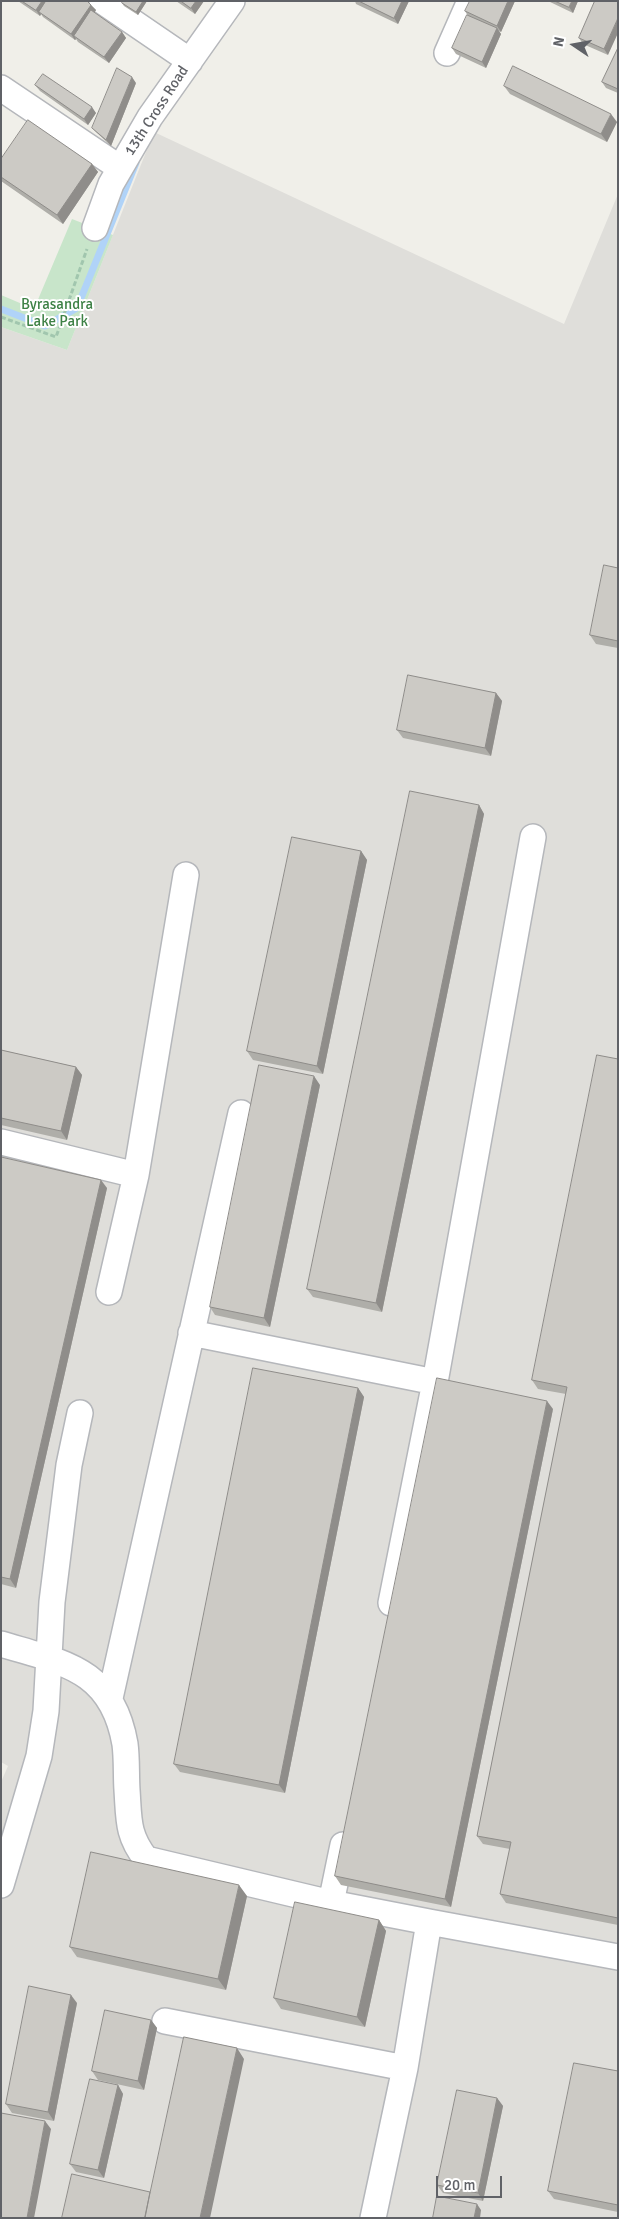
<!DOCTYPE html>
<style>
body{margin:0}
#map{position:relative;width:619px;height:2219px;overflow:hidden;background:#f0efe9;font-family:Signika,sans-serif}
canvas{display:block}
.frame{position:absolute;inset:0;border:2px solid #606267;pointer-events:none}
.north{position:absolute;left:549px;top:20px;width:50px;height:50px;-webkit-text-stroke:4px #fff;paint-order:stroke;rotate:282deg;font-size:14px;font-weight:700;line-height:20px;text-align:center;color:#606267}
.north::after{content:'';display:block;margin:auto;width:18px;height:22px;background:#606267;clip-path:polygon(50% 0,100% 100%,50% 72%,0 100%)}
.scale{position:absolute;left:436px;top:2176px;width:66px;height:22px;box-sizing:border-box;border:2px solid #606267;border-top:0;padding-left:6px;font-size:15px;line-height:18px;white-space:nowrap;color:#606267;-webkit-text-stroke:4px #fff;paint-order:stroke}
</style>
<div id="map">
<canvas width="619" height="2219"></canvas>
<div class="frame"></div>
<div class="north">N</div>
<div class="scale">20 m</div>
</div>
<script>
const g = document.querySelector('canvas').getContext('2d');
g.lineJoin = 'round';
function fillPath(path, color) {
  g.fillStyle = color;
  g.fill(path, 'evenodd');
}
function strokePath(path, color, width, dash) {
  g.strokeStyle = color;
  g.lineWidth = width;
  g.lineCap = dash ? 'butt' : 'round';
  g.setLineDash(dash || []);
  g.stroke(path);
}
function label(font, color, halo, rows, align = 'center') {
  g.font = font + ' Signika,sans-serif';
  g.lineWidth = 4;
  g.setLineDash([]);
  g.textBaseline = 'middle';
  g.strokeStyle = halo;
  g.fillStyle = color;
  for (const [text, x, y, turn = 0] of rows) {
    g.save();
    g.translate(x, y);
    g.rotate((+turn || 0) * Math.PI / 180);
    g.textAlign = isNaN(turn) ? turn : align;
    if (halo) g.strokeText(text, 0, 0);
    g.fillText(text, 0, 0);
    g.restore();
  }
}
fillPath(new Path2D(`
 M154,132L564,324L618,194V2218H1V1782L8,1766L1,1762V327L67,350Z`), '#dfdeda');
fillPath(new Path2D(`
 M72,219L113,235L67,350L1,327V295L34,309Z`), '#c8e5ca');
strokePath(new Path2D(`
 M1,309L45,326L77,308L136,163`), '#b0d3f8', 7);
const minor = new Path2D(`
 M102,1L190,61
 M447,53L470,1
 M1,88L120,168
 M95,228L111,184L150,117L232,1
 M1,1142L136,1175
 M109,1292L136,1175L186,875
 M191,1333L435,1382L533,837
 M391,1603L435,1382
 M1,1644C64,1663 112,1669 125,1744C127,1759 126,1775 127,1790C129,1819 127,1835 146,1859L331,1903L429,1922L405,2068
 M110,1698L241,1113
 M1,1885L39,1756L46,1711L52,1602L69,1465L80,1413
 M331,1903L343,1845
 M429,1922L618,1957
 M165,2021L405,2068L373,2218`);
strokePath(minor, '#b5b7bb', 28);
strokePath(new Path2D(`
 M1,317L56,337L87,249`), '#a1c6ae', 3, [5, 2.5]);
strokePath(minor, '#fff', 25);
fillPath(new Path2D(`
 M18,1H87L96,10L94,13L122,32L126,38L109,63L78,42L76,39L75,40L43,17L41,14L40,16Z
 M147,1L138,15L124,6L122,3Z
 M176,1H204L195,14Z
 M355,1H409L398,24L356,4Z
 M515,1L501,32L499,31L501,34L486,68L456,54L452,48L468,16L465,11Z
 M548,1H578L573,13Z
 M595,1L608,55L583,44L579,38Z
 M618,48V93L606,88L602,82Z
 M136,83L111,146L97,133L92,128Z
 M35,85L96,113L88,125L40,91Z
 M504,86L617,122L607,142L510,94Z
 M1,159L92,164L98,172L63,224L1,181Z
 M618,568V648L596,644L590,635Z
 M496,693L502,701L491,756L403,738L397,730Z
 M479,805L484,814L382,1312L313,1297L307,1289Z
 M361,851L367,860L323,1074L253,1060L247,1051Z
 M1,1050L76,1067L82,1075L67,1140L1,1125Z
 M618,1059V1925L506,1903L500,1894L510,1849L483,1844L477,1836L566,1394L538,1389L532,1380Z
 M320,1085L270,1327L215,1315L210,1307Z
 M1,1157L107,1188L16,1588L1,1584Z
 M358,1388L364,1397L285,1793L180,1772L174,1764Z
 M553,1409L451,1907L341,1885L335,1876Z
 M247,1896L226,1990L77,1957L70,1947Z
 M379,1920L386,1931L365,2027L281,2009L274,1998Z
 M77,2003L54,2121L12,2113L6,2104Z
 M151,2020L157,2028L144,2090L98,2080L92,2071Z
 M618,2071V2212L554,2199L548,2191Z
 M118,2085L123,2094L104,2178L76,2172L70,2164Z
 M497,2098L503,2106L483,2201L443,2193L437,2185Z`), '#afaea9');
fillPath(new Path2D(`
 M42,1H50L39,12L41,14L40,16L36,10Z
 M143,1H147L138,15L136,12Z
 M196,1H204L195,14L191,8Z
 M402,1H409L398,24L394,18Z
 M508,1H515L501,32L497,26Z
 M572,1H578L573,13L569,7Z
 M91,5L96,10L77,38L74,36L76,39L75,40L71,34Z
 M618,18V33L608,55L604,49Z
 M497,28L501,34L486,68L482,62Z
 M122,32L126,38L109,63L104,57Z
 M132,77L136,83L111,146L106,140Z
 M92,107L96,113L88,125L84,119Z
 M611,114L617,122L607,142L601,134Z
 M92,164L98,172L63,224L57,215Z
 M496,693L502,701L491,756L485,748Z
 M479,805L484,814L382,1312L376,1303Z
 M361,851L367,860L323,1074L317,1066Z
 M76,1067L82,1075L67,1140L61,1131Z
 M314,1076L320,1085L270,1327L264,1318Z
 M101,1180L107,1188L16,1588L10,1579Z
 M358,1388L364,1397L285,1793L279,1785Z
 M547,1401L553,1409L451,1907L445,1899Z
 M239,1885L247,1896L226,1990L218,1979Z
 M379,1920L386,1931L365,2027L357,2017Z
 M71,1995L77,2003L54,2121L48,2112Z
 M151,2020L157,2028L144,2090L138,2081Z
 M237,2048L244,2059L210,2218H200Z
 M118,2085L123,2094L104,2178L98,2170Z
 M497,2098L503,2106L483,2201L478,2193Z
 M45,2121L51,2129L34,2218H27Z
 M477,2204L481,2210L480,2218H474Z`), '#8f8d8a');
const building = new Path2D(`
 M22,1H42L36,10Z
 M46,1H87L91,5L71,34L39,12Z
 M123,1H143L136,12L122,3Z
 M181,1H196L191,8Z
 M359,1H402L394,18Z
 M470,1H508L497,26L465,11Z
 M555,1H572L569,7Z
 M595,1H618V18L604,49L579,38Z
 M91,10L122,32L104,57L74,36Z
 M467,15L497,28L482,62L452,48Z
 M618,48V89L602,82Z
 M513,66L611,114L601,134L504,86Z
 M117,68L132,77L106,140L92,128Z
 M43,74L92,107L84,119L35,85Z
 M28,120L92,164L57,215L1,177V159Z
 M604,565L618,568V641L590,635Z
 M408,675L496,693L485,748L397,730Z
 M410,791L479,805L376,1303L307,1289Z
 M292,837L361,851L317,1066L247,1051Z
 M1,1050L76,1067L61,1131L1,1118Z
 M597,1055L618,1059V1918L500,1894L511,1842L477,1836L567,1387L532,1380Z
 M259,1065L314,1076L264,1318L210,1307Z
 M1,1157L101,1180L10,1579L1,1577Z
 M253,1368L358,1388L279,1785L174,1764Z
 M437,1378L547,1401L445,1899L335,1876Z
 M91,1852L239,1885L218,1979L70,1947Z
 M295,1902L379,1920L357,2017L274,1998Z
 M29,1986L71,1995L48,2112L6,2104Z
 M105,2010L151,2020L138,2081L92,2071Z
 M184,2037L237,2048L200,2218H145Z
 M574,2063L618,2071V2205L548,2191Z
 M90,2079L118,2085L98,2170L70,2164Z
 M457,2090L497,2098L478,2193L437,2185Z
 M1,2113L45,2121L27,2218H1Z
 M72,2174L150,2192L145,2218H62Z
 M437,2196L477,2204L474,2218H433Z`);
fillPath(building, '#cccac5');
strokePath(building, '#8f8d8a', 1);
label('15px', '#606267', '#fff', [
 ["13th Cross Road",157,111,-57]
]);
label('15px', '#3d8145', '#fff', [
 ["Byrasandra",57,305],
 ["Lake Park",57,322]
]);
</script>
